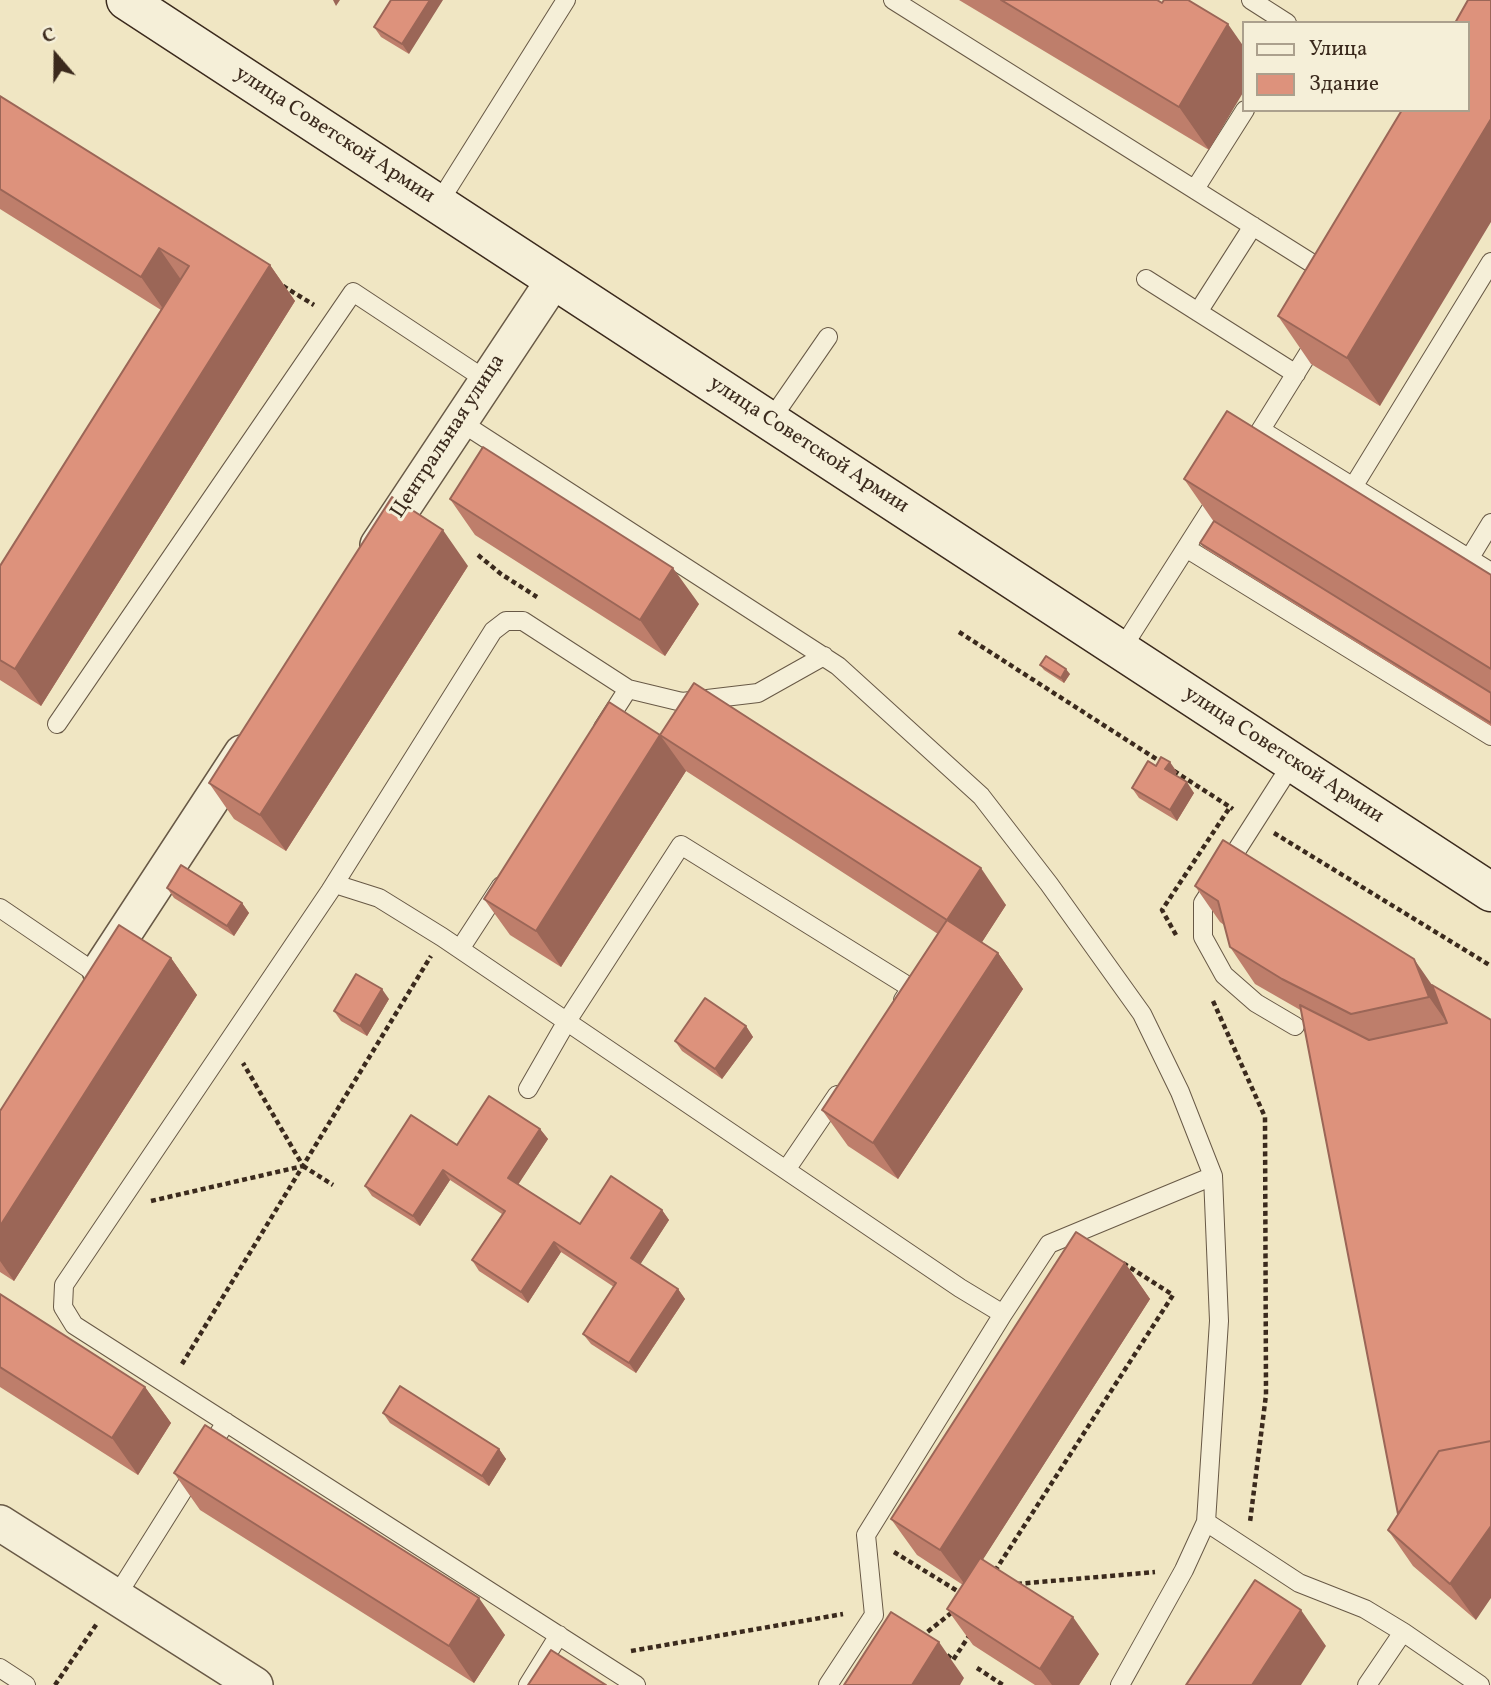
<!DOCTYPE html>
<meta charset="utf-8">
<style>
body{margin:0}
#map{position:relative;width:1491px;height:1685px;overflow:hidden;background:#f0e6c3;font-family:Vollkorn,serif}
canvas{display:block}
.legend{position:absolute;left:1242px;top:21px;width:228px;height:91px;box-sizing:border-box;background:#f5efd8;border:2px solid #aba08d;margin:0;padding:9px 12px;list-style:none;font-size:21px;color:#3b2a1d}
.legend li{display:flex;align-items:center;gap:14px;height:35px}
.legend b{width:35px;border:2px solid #aba08d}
.north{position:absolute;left:21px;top:21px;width:70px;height:70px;-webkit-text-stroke:5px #f5efd8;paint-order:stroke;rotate:340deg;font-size:19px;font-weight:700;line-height:28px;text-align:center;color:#3b2a1d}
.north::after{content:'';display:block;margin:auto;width:24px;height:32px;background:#3b2a1d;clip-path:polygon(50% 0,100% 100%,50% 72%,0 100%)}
</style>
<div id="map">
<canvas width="1491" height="1685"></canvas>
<ul class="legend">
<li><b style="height:9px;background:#f5efd8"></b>Улица</li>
<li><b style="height:19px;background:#dd927c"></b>Здание</li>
</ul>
<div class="north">С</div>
</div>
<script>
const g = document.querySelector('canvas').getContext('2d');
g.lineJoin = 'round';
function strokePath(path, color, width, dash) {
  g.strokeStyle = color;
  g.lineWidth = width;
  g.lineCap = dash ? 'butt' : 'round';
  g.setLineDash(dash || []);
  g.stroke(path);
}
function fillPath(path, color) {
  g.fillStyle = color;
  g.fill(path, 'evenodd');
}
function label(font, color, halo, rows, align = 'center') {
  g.font = font + ' Vollkorn,serif';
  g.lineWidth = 6;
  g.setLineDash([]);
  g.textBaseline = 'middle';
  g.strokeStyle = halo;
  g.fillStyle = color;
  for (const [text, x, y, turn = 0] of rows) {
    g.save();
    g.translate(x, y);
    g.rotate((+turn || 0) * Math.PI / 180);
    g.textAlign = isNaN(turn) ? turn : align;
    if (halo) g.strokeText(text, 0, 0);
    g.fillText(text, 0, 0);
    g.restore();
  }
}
const lane = new Path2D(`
 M893,0L1329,274
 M1251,0L1287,23
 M1195,189L1245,110
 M438,204L566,0
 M1146,279L1296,374
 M1198,312L1253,226
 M459,421L838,666L981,796L1049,884L1142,1014L1180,1092L1213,1176L1219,1321L1206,1522L1184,1570L1120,1685
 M770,421L828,337
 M1261,430L1491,572
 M1247,452L1319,336
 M1353,487L1491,262
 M1186,548L1491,736
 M1469,559L1491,523
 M1121,650L1221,493
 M57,724L353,292L486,380
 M603,728L628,689
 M1293,762L1203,903V937L1224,975L1256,1003L1295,1026
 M335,884L379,898L442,937L960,1288L1003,1314L1049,1244L1213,1176
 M0,908L97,974
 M460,949L501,886
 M528,1089L567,1021L681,845L911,988L903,1000
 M786,1170L837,1095
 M1206,1522L1299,1583L1365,1609L1403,1632L1480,1685
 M116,1597L226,1422
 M0,1668L26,1685
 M528,1685L559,1635
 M636,1685L74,1325L63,1307L64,1285L330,891L493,631L506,621H523L628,689L682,702L758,693L824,656
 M828,1685L874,1615L866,1535L1003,1314
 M1367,1685L1403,1632`);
const street = new Path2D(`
 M378,545L554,280
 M100,970L242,753
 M0,1523L255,1685`);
const secondary = new Path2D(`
 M126,0L1491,892`);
strokePath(lane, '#685946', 20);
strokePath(street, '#685946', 38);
strokePath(secondary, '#3b2a1d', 41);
strokePath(new Path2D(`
 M283,286L314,305
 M478,555L501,574L537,597
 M959,632L1164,764
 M1174,771L1230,807
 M1274,833L1491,966
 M1176,935L1162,910L1230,807L1233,809
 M1213,1001L1265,1117L1266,1395L1250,1522
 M303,1166L333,1185
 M151,1201L303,1166L243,1063
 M182,1364L431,956
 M894,1552L964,1595
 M995,1571L1173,1295L1123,1263
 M1017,1584L1155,1572
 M921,1637L955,1610
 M631,1651L843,1614
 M947,1655L953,1660L971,1633
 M977,1668L1003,1685
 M55,1685L98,1622`), '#3b2a1d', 4.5, [5, 3.5]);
strokePath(lane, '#f5efd8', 18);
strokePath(street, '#f5efd8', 35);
strokePath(secondary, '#f5efd8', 38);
fillPath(new Path2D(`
 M391,0L409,54L381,37L374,27Z
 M959,0H1157L1209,150Z
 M0,96L270,265L295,301L41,706L0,680V566L161,310L0,209Z
 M1402,110L1380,406L1311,364L1278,316Z
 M1184,479L1491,575V726L1204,548L1200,543L1214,522Z
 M450,499L699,604L665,656L475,535Z
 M468,566L286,851L234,819L209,783Z
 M1040,665L1070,674L1064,683L1044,670Z
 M660,735L1006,905L982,942L998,953L1023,989L898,1179L848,1146L822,1110L938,934L686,771L561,967L510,935L484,899Z
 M1156,766L1177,772L1175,775L1194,793L1177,821L1139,798L1132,788Z
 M1195,886L1432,985L1491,1020L1476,1620L1413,1566L1388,1530L1398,1514L1302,1011L1255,984L1230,947L1224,925L1220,922Z
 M167,888L242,903L249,913L234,936L174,898Z
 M171,958L197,995L14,1281L0,1272V1111Z
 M389,999L367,1036L341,1021L334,1011Z
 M746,1026L753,1037L722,1079L682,1051L675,1041Z
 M540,1129L548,1139L518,1184L580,1224L662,1210L669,1220L640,1264L678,1289L685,1299L636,1373L591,1344L583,1334L614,1287L561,1252L528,1303L479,1271L472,1260L502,1214L450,1180L420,1226L372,1196L365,1186L457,1145Z
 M1125,1263L1150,1299L983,1559L1099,1654L1079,1685H1035L973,1645L947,1609L963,1585L917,1555L891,1519Z
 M0,1294L145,1387L171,1423L138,1475L0,1387Z
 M383,1413L499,1449L506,1459L489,1486L390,1423Z
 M174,1473L505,1635L474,1683L200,1510Z`), '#be7e6b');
fillPath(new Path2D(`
 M333,0H340L336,6Z
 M430,0H443L409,54L402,44Z
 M1228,24L1244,47V91L1209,150L1179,107Z
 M1491,119V222L1380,406L1347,358Z
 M159,248L184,284L166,313L141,277Z
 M270,265L295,301L41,706L15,669Z
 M443,530L468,566L286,851L260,815Z
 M673,568L699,604L665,656L640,620Z
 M1066,669L1070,674L1064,683L1061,678Z
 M660,735L686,771L561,967L536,931Z
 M1170,762L1177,772L1172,780L1165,769Z
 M1187,782L1194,793L1177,821L1170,810Z
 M981,868L1006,905L973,956L947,920Z
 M242,903L249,913L234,936L227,926Z
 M998,953L1023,989L898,1179L873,1143Z
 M171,958L197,995L14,1281L0,1261V1226Z
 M1414,959L1439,995L1454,1033L1429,997Z
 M382,989L389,999L367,1036L360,1026Z
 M746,1026L753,1037L722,1079L715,1069Z
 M540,1129L548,1139L516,1188L508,1178Z
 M443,1170L450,1180L420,1226L413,1216Z
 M662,1210L669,1220L638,1268L631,1258Z
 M554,1242L561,1252L528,1303L521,1292Z
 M1125,1263L1150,1299L966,1586L940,1550Z
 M678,1289L685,1299L636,1373L629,1363Z
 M145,1387L171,1423L138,1475L112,1438Z
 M499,1449L506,1459L489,1486L482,1476Z
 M1491,1526V1598L1476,1620L1450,1584Z
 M479,1598L505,1635L474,1683L449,1646Z
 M1301,1610L1326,1646L1301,1685H1252Z
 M1073,1617L1099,1654L1079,1685H1052L1040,1669Z
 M939,1642L964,1678L960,1685H912Z`), '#9b6657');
const building = new Path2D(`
 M391,0H430L402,44L374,27Z
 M1001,0H1157L1162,3L1164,0H1188L1228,24L1179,107Z
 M1468,0H1491V119L1347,358L1278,316L1402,110H1468V23H1455Z
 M0,96L270,265L15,669L0,660V566L189,266L159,248L141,277L0,189Z
 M1227,411L1491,575V669L1184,479Z
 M483,447L673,568L640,620L450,499Z
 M392,497L443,530L260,815L209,783Z
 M1214,521L1491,693V723L1200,543Z
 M1046,656L1066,669L1061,678L1040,665Z
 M694,683L981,868L947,920L660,735L536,931L484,899L609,702L660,735Z
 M1161,757L1170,762L1165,769L1187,782L1170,810L1132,788L1148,761L1156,766Z
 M1223,840L1414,959L1429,997L1351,1014L1282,979L1230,947L1218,901L1195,886Z
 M181,865L242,903L227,926L167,888Z
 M947,920L998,953L873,1143L822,1110Z
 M119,925L171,958L0,1226V1111Z
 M356,974L382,989L360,1026L334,1011Z
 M1432,985L1491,1020V1441L1439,1451L1398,1514L1300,1005L1369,1040L1447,1023Z
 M705,998L746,1026L715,1069L675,1041Z
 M489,1096L540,1129L508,1178L580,1224L611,1176L662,1210L631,1258L678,1289L629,1363L583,1334L616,1283L554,1242L521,1292L472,1260L505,1211L443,1170L413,1216L365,1186L411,1115L457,1145Z
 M1076,1232L1125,1263L940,1550L891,1519Z
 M0,1294L145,1387L112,1438L0,1367Z
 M400,1386L499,1449L482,1476L383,1413Z
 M205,1425L479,1598L449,1646L174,1473Z
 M1491,1441V1526L1450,1584L1388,1530L1439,1451Z
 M980,1558L1073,1617L1040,1669L947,1609Z
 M1255,1580L1301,1610L1252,1685H1186Z
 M891,1612L939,1642L912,1685H844Z
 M551,1650L606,1685H528Z`);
fillPath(building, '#dd927c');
strokePath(building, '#9b6657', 2);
label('21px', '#3b2a1d', '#f5efd8', [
 ["улица Советской Армии",334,136,33],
 ["Центральная улица",449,437,-57],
 ["улица Советской Армии",808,446,33],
 ["улица Советской Армии",1283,756,33]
]);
</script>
